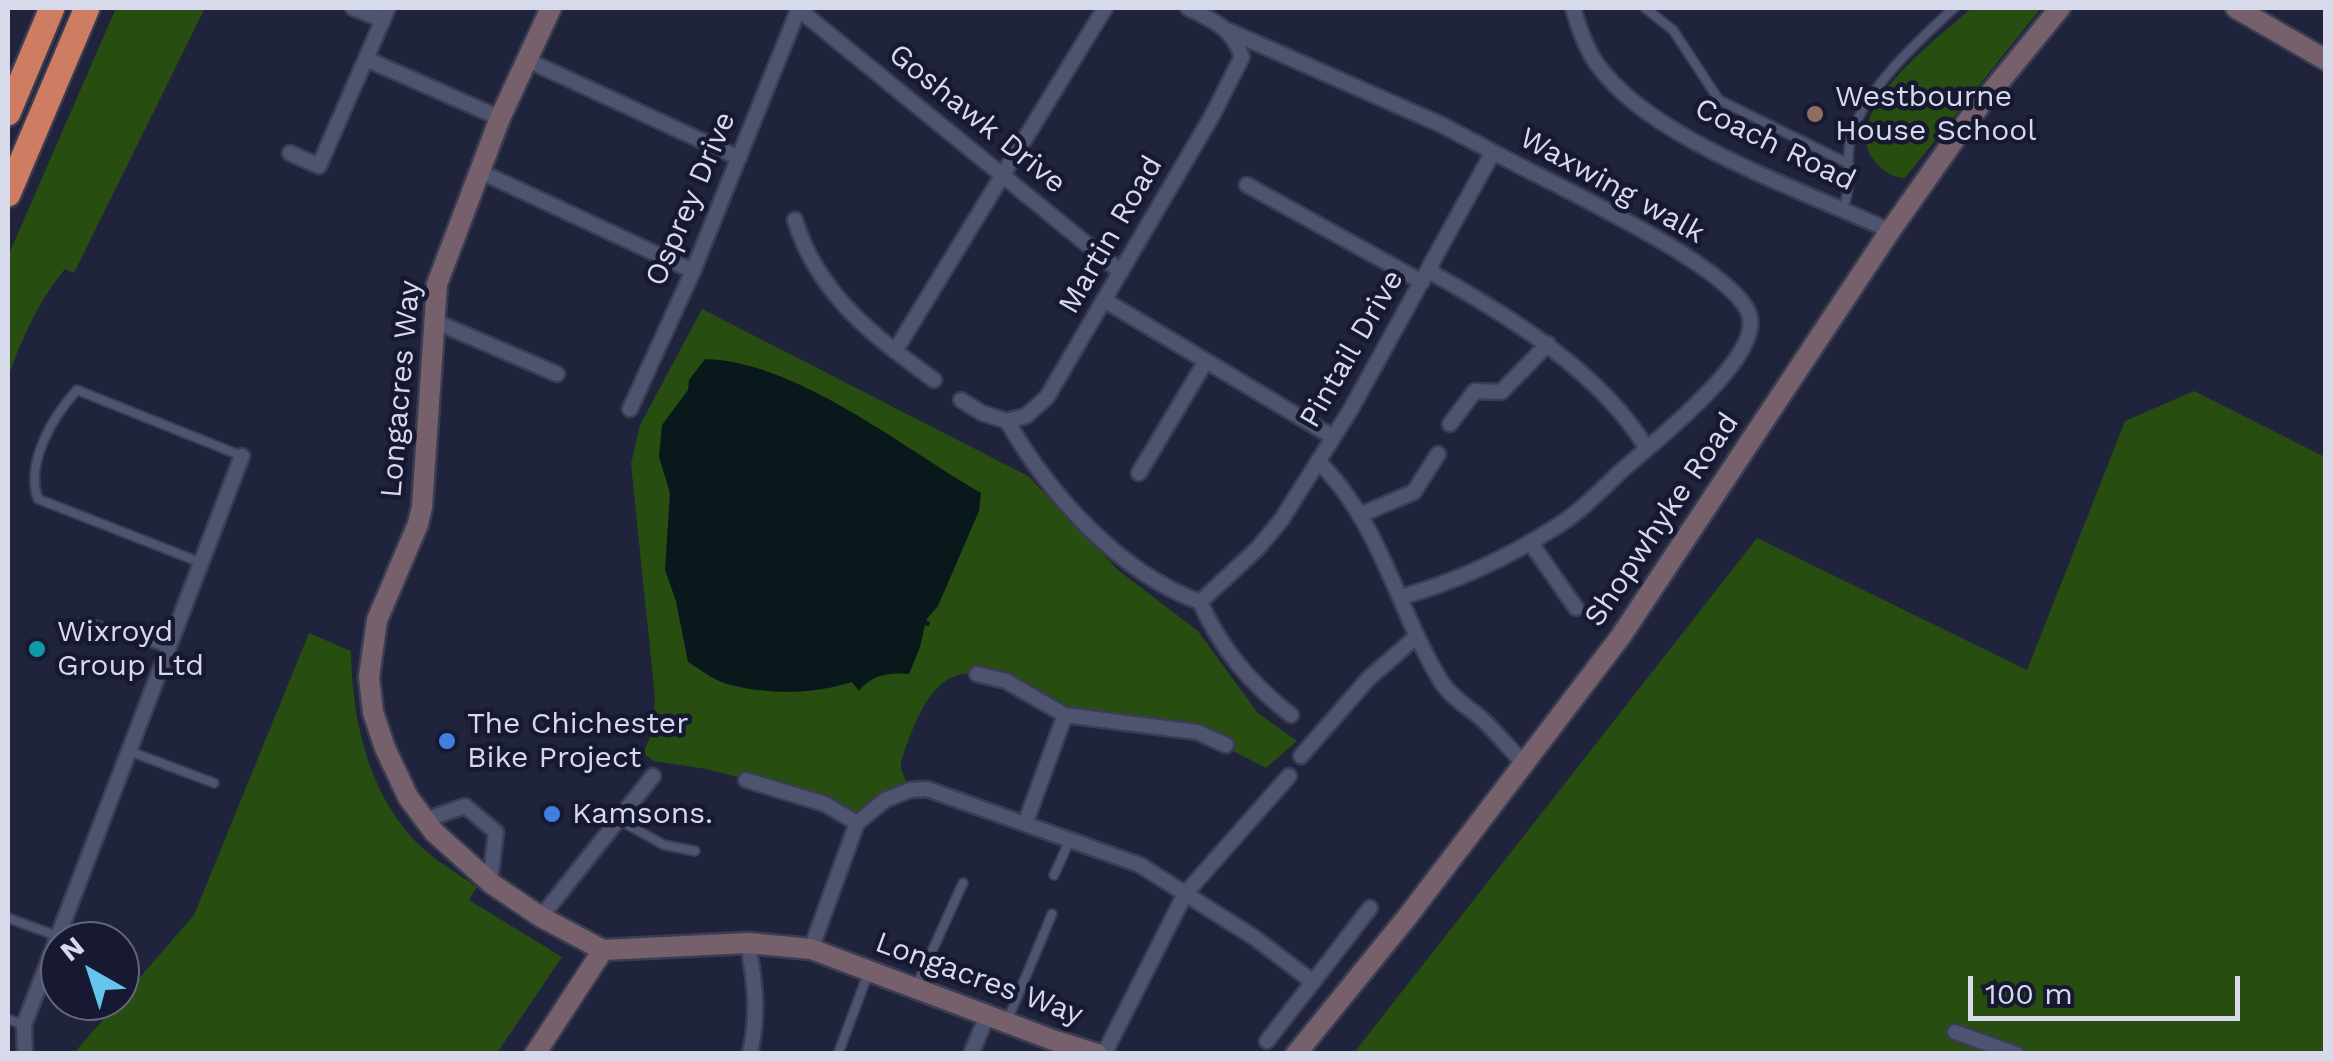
<!DOCTYPE html>
<style>
body{margin:0}
#map{position:relative;width:2333px;height:1061px;overflow:hidden;background:#1f233b;font-family:"Work Sans",sans-serif}
canvas{display:block}
.frame{position:absolute;inset:0;border:10px solid #d6daeb;pointer-events:none}
.north{position:absolute;left:40px;top:921px;width:100px;height:100px;box-sizing:border-box;background:#161931;border:2px solid #63667b;border-radius:50%;rotate:321deg;font-size:28px;font-weight:700;line-height:40px;text-align:center;color:#d6daeb}
.north::after{content:'';display:block;margin:auto;width:35px;height:45px;background:#65c5ee;clip-path:polygon(50% 0,100% 100%,50% 72%,0 100%)}
.scale{position:absolute;left:1968px;top:976px;width:272px;height:45px;box-sizing:border-box;border:5px solid #d6daeb;border-top:0;padding-left:12px;font-size:30px;line-height:35px;white-space:nowrap;color:#d6daeb;-webkit-text-stroke:8px #161931;paint-order:stroke}
</style>
<div id="map">
<canvas width="2333" height="1061"></canvas>
<div class="frame"></div>
<div class="north">N</div>
<div class="scale">100 m</div>
</div>
<script>
const g = document.querySelector('canvas').getContext('2d');
g.lineJoin = 'round';
function fillPath(path, color) {
  g.fillStyle = color;
  g.fill(path, 'evenodd');
}
function strokePath(path, color, width, dash) {
  g.strokeStyle = color;
  g.lineWidth = width;
  g.lineCap = dash ? 'butt' : 'round';
  g.setLineDash(dash || []);
  g.stroke(path);
}
function label(font, color, halo, rows, align = 'center') {
  g.font = font + ' "Work Sans",sans-serif';
  g.lineWidth = 9;
  g.setLineDash([]);
  g.textBaseline = 'middle';
  g.strokeStyle = halo;
  g.fillStyle = color;
  for (const [text, x, y, turn = 0] of rows) {
    g.save();
    g.translate(x, y);
    g.rotate((+turn || 0) * Math.PI / 180);
    g.textAlign = isNaN(turn) ? turn : align;
    if (halo) g.strokeText(text, 0, 0);
    g.fillText(text, 0, 0);
    g.restore();
  }
}
fillPath(new Path2D(`
 M116,8H205L74,273L65,269C38,302 22,338 8,378V256Z
 M1972,8H2041L1905,178C1892,178 1881,169 1873,159C1838,111 1942,34 1972,8Z
 M702,309L1028,476L1118,570L1198,631L1257,712L1297,741L1266,768L1197,732L1065,715L977,674C931,667 914,726 901,761V769L910,790L857,823L779,788L706,769L653,761L643,753L652,733L655,698L631,464L640,425Z
 M2194,391L2325,457V1053L1353,1054L1757,538L2027,670L2125,421Z
 M309,633L351,651C352,722 370,802 426,851C441,864 460,875 477,887L469,900L562,957L497,1053H74L194,915Z`), '#274d11');
fillPath(new Path2D(`
 M705,359C796,361 903,448 981,493L979,511L938,606L926,620L930,622L929,626L925,625L920,647L909,674C889,672 871,675 859,691L852,682C815,694 770,695 731,685C716,682 701,670 688,662L676,601L665,570L670,493L659,457L662,425L688,390L689,380Z`), '#09191b');
const lane = new Path2D(`
 M1645,8L1673,30L1719,100L1849,164
 M1843,209C1853,184 1845,166 1850,141C1860,93 1919,40 1954,8
 M202,563L38,499C25,463 53,416 77,390L242,456
 M89,623L169,648
 M129,751L214,783
 M619,820L664,845L695,851
 M1054,875L1069,842
 M8,918L57,936
 M917,984L963,883
 M8,1019L24,1025
 M1008,1019L1052,914
 M838,1054L869,971`);
const street = new Path2D(`
 M353,8L383,20
 M797,8L1121,272
 M1573,8C1578,25 1586,49 1597,64C1651,141 1805,190 1890,231
 M366,59L500,118
 M527,60L739,158
 M290,153L319,166L388,8
 M479,171L693,271
 M1247,185L1422,282
 M795,220C818,295 874,336 934,380
 M1430,267L1434,274C1509,316 1602,373 1647,449
 M1104,300L1333,437
 M434,321L557,374
 M895,351L1105,8
 M961,400L982,413L1007,421
 M630,409L693,271L799,8
 M1007,421L1026,416L1047,397L1212,116L1242,57C1233,28 1214,21 1188,8
 M1007,421C1050,495 1118,572 1200,602C1221,649 1251,684 1291,715
 M1450,424L1475,391L1501,392L1548,344
 M1318,461C1381,523 1397,610 1442,683C1452,698 1468,707 1482,719C1497,733 1510,749 1524,764
 M1139,473L1206,361
 M1360,515L1414,492L1438,454
 M1530,542L1576,608
 M1401,597C1455,582 1507,558 1554,528C1579,513 1597,494 1618,474C1647,447 1765,358 1749,314C1732,265 1544,180 1493,152
 M1200,602L1258,548L1282,519L1351,409L1493,152L1442,125L1229,31
 M977,674L1006,681L1065,715L1197,732L1226,745
 M1301,756L1369,678L1416,637
 M746,780L825,804L857,823
 M425,820L465,806L496,832L490,882
 M1025,824L1065,715
 M541,917L653,776
 M748,943C755,984 759,1012 750,1054
 M811,949L857,823L885,800L910,790L927,789L1140,865L1255,938L1313,982L1370,908
 M1955,1032L2016,1054
 M1267,1041L1313,982
 M25,1054L24,1025L242,456
 M971,1054L987,1016
 M1104,1054L1185,894L1289,776`);
const secondary = new Path2D(`
 M551,8L500,118L437,284L422,507L418,524L377,620L369,677L373,712L385,748L408,797L434,832L492,884L541,917L603,950L748,943L811,949L1053,1040L1097,1054
 M2236,8L2326,60
 M535,1054L603,950
 M1296,1054L1408,916L1621,636L1890,231L1969,119L2060,8`);
const highway = new Path2D(`
 M8,113L52,8
 M8,194L87,8`);
strokePath(lane, '#3a3d52', 12);
strokePath(street, '#3a3d52', 19);
strokePath(secondary, '#3a3d52', 25);
strokePath(highway, '#3a3d52', 30);
strokePath(lane, '#4e5470', 8);
strokePath(street, '#4e5470', 14);
strokePath(secondary, '#75606c', 20);
strokePath(highway, '#cf7d62', 25);
for (const [x, y, r, color] of [
 [1815,114,10,"#8d6e63"],
 [37,649,10,"#0f9aa8"],
 [447,741,10,"#3f7fe0"],
 [552,814,10,"#3f7fe0"]
]) {
  const dot = new Path2D();
  dot.arc(x, y, r, 0, 2 * Math.PI);
  g.fillStyle = color;
  g.fill(dot);
  strokePath(dot, '#161931', 4);
}
label('30px', '#d6daeb', '#161931', [
 ["Westbourne",1835,97],
 ["House School",1835,131],
 ["Wixroyd",57,632],
 ["Group Ltd",57,666],
 ["The Chichester",467,724],
 ["Bike Project",467,758],
 ["Kamsons.",572,814]
], 'left');
label('30px', '#d6daeb', '#161931', [
 ["Goshawk Drive",977,119,39],
 ["Coach Road",1775,145,26],
 ["Waxwing walk",1612,186,29],
 ["Osprey Drive",691,199,-67],
 ["Martin Road",1111,235,-60],
 ["Pintail Drive",1352,349,-60],
 ["Longacres Way",401,389,-85],
 ["Shopwhyke Road",1662,520,-56],
 ["Longacres Way",979,979,20]
]);
</script>
